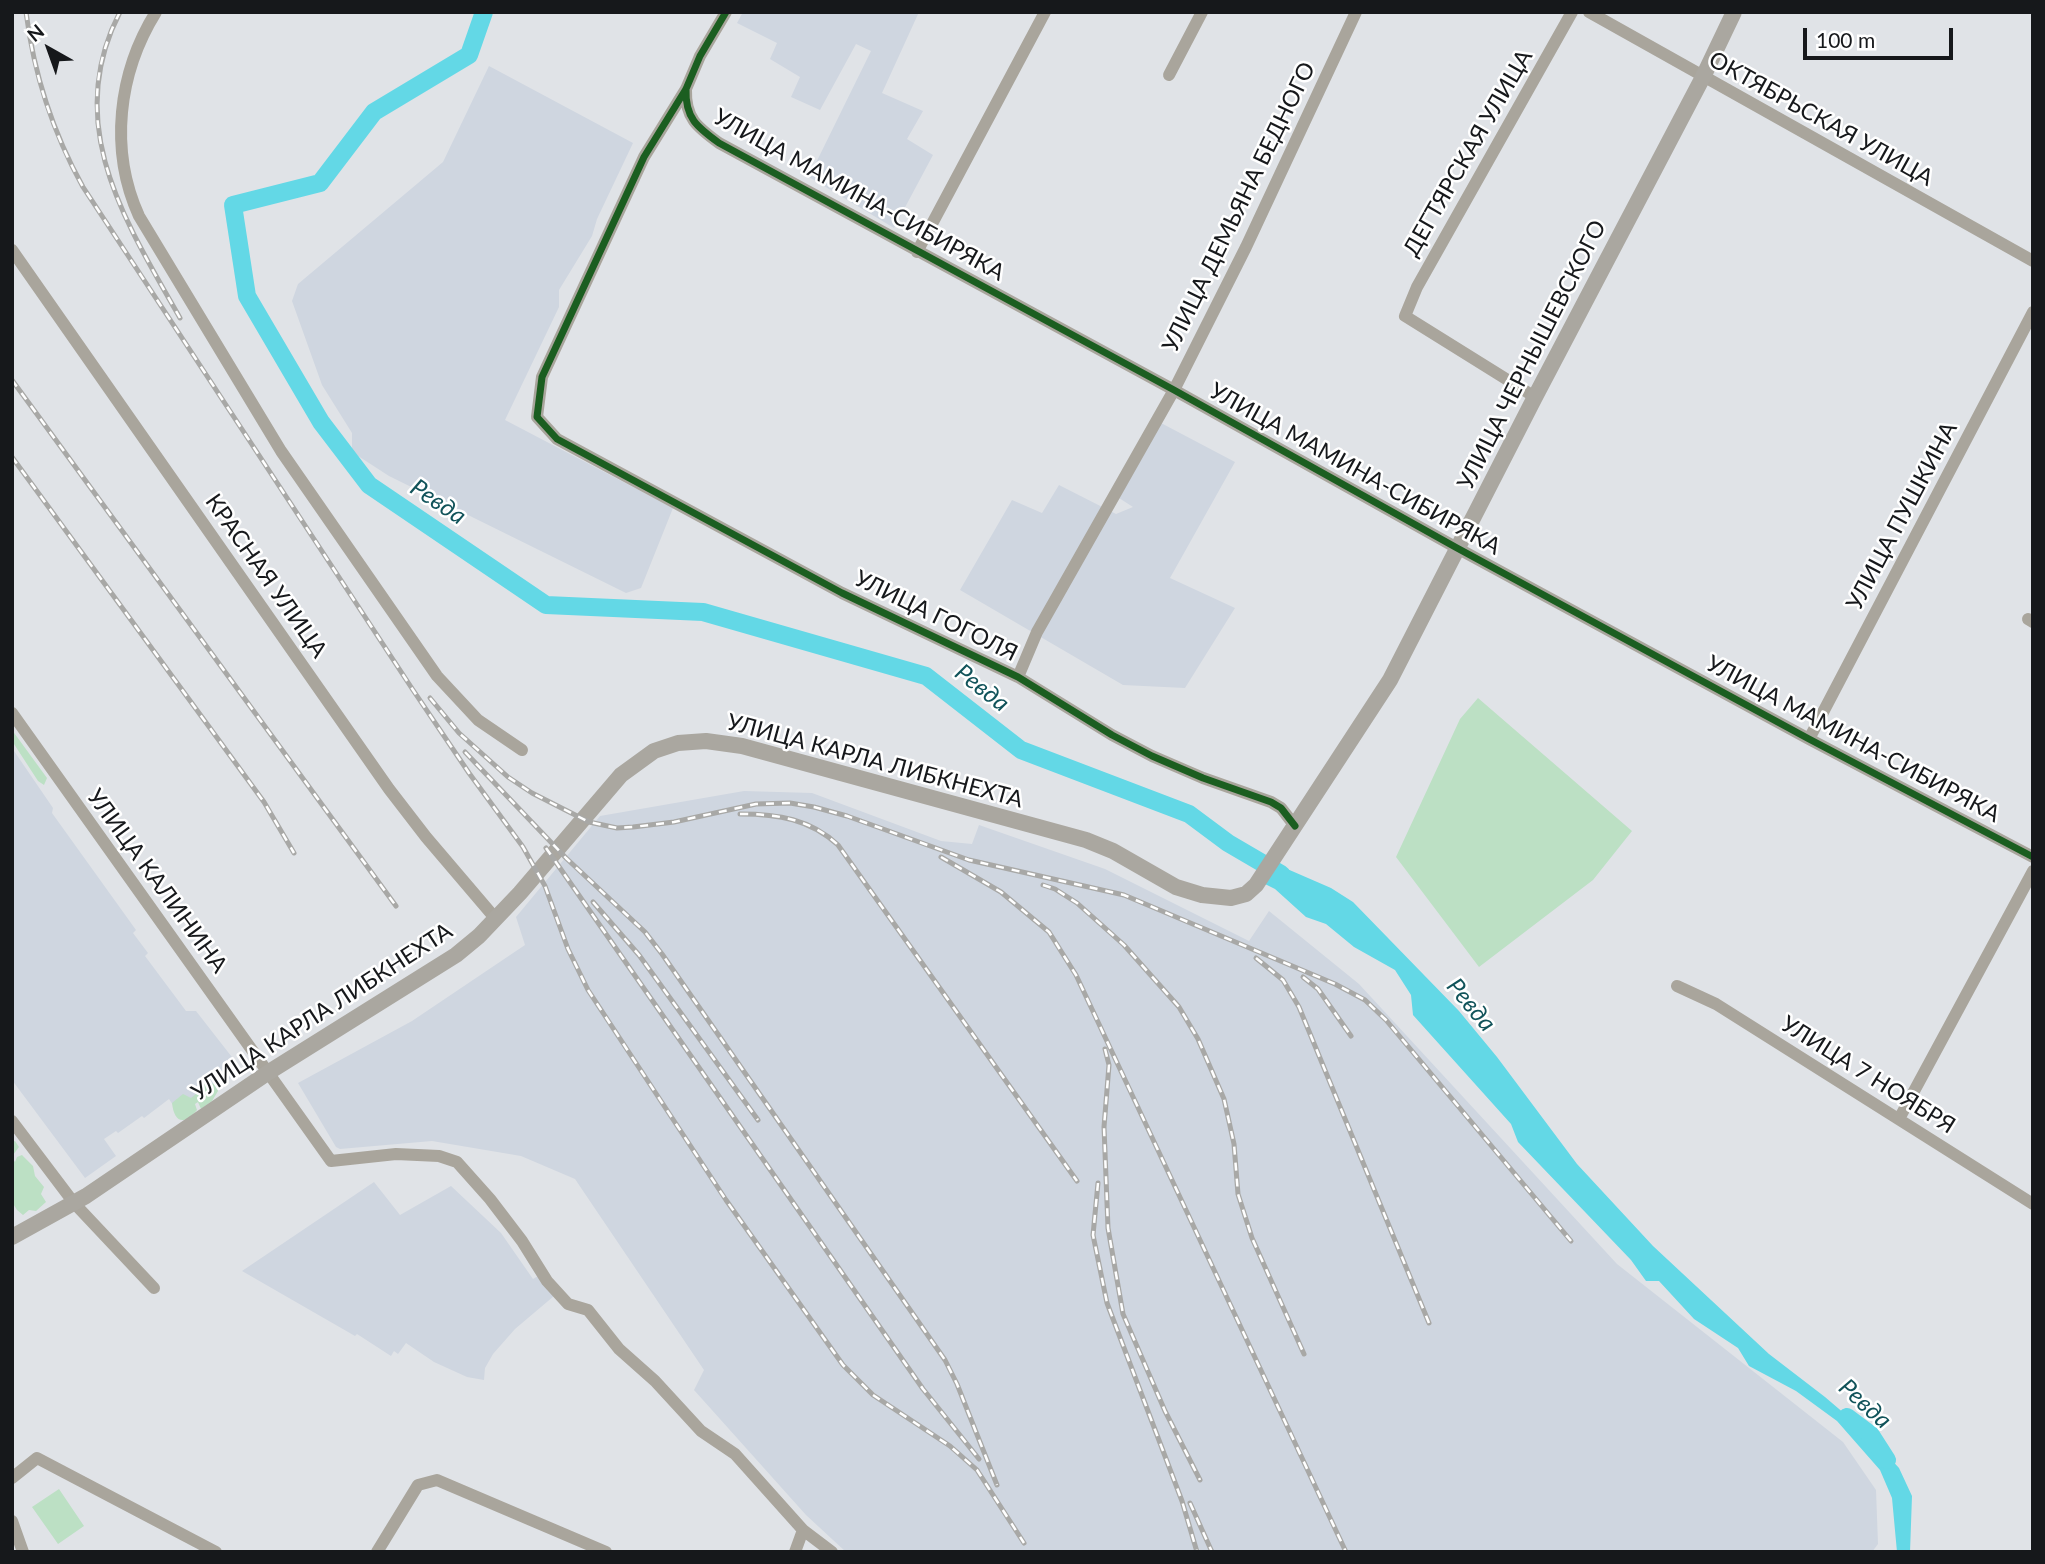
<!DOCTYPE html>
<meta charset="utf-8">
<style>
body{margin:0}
#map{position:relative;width:2045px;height:1564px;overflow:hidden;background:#e0e3e7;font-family:Lato,sans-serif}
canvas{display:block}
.frame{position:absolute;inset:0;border:14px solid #16181b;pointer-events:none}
.north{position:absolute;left:14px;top:14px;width:70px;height:70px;-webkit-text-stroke:5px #fff;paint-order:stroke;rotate:320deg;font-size:19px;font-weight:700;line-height:28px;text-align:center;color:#16181b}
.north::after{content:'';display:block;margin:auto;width:24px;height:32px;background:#16181b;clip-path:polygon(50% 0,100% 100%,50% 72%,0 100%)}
.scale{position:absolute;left:1803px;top:28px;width:150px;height:32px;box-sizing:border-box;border:4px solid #16181b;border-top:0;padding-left:9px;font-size:21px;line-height:24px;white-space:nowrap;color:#16181b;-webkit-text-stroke:5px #fff;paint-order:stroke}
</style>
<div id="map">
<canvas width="2045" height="1564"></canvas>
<div class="frame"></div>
<div class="north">N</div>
<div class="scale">100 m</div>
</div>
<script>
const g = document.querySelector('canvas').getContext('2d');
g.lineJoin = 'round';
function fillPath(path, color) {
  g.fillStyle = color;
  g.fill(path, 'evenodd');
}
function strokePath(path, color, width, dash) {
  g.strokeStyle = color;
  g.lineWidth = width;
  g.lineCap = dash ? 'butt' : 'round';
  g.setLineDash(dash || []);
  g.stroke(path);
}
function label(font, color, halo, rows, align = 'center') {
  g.font = font + ' Lato,sans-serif';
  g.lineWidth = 5;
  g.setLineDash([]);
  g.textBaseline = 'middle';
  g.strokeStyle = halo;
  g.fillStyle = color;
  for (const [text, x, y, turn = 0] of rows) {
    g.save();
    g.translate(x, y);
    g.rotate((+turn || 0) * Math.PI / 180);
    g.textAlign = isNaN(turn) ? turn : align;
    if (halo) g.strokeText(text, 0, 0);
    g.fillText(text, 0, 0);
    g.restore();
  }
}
fillPath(new Path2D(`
 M743,12H919L882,93L923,111L907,139L933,155L894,228L809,177L871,51L856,44L820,110L791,97L800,77L770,59L777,43L737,23Z
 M489,66L633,143L597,219L592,236L559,290V307L505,420L673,508L641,588L626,593L389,476L352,452V433L322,385L292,301L298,284L443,162Z
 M1161,423L1235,462L1170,578L1235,608L1185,688L1123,685L960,590L1012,500L1042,513L1059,485L1116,514L1133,507L1119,498Z
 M12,748L53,808L52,813L136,930L133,933L148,953L145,956L186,1011H196L242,1070L179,1114L169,1099L144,1118L142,1116L118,1133L116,1131L104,1139L116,1156L85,1178L12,1080Z
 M744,791L812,793L941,841L972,844L979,825L1105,869L1249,941L1269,911L1359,984L1617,1264L1843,1442L1876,1490L1878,1544L1872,1552H846L806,1515L694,1390L704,1370L575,1179L521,1156L432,1141L340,1149L336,1147L298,1083L412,1021L525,945L516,917L600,816Z
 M374,1182L400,1215L451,1186L501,1233L533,1279L538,1276L554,1296L515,1329L493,1354L485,1368L484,1380L467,1377L434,1362L406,1343L398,1354L394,1351L391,1356L357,1334L355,1336L242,1271Z`), '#cfd6e0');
fillPath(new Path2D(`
 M1478,698L1632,831L1593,880L1479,967L1396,857L1460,719Z
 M12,730L47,778L44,785L38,781L12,741Z
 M204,1082L215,1084L218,1091L212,1101L201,1109L198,1102L195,1104L197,1110C183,1127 174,1121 172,1103L183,1094L191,1098L201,1090Z
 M15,1141L19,1147L13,1155V1159L15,1162L17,1157L22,1155L33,1166L35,1176L44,1187L41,1194L46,1202L36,1211L29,1210L23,1215L17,1210L12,1202V1142Z
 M59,1489L84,1526L58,1544L32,1507Z`), '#bce0c4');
fillPath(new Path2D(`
 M1278,865L1331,888L1353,902L1459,1011L1497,1057L1577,1164L1653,1246L1769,1354L1825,1397L1866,1432L1899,1468L1912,1496L1910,1552H1897L1892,1498L1880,1470L1837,1421L1796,1391L1749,1366L1738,1348L1694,1319L1659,1281H1646L1631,1260L1518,1142L1511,1124L1413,1015L1411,995L1395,970L1354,947L1326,924L1306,917L1275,889L1265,884Z`), '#63d8e6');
strokePath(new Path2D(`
 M484,12L469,55L374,112L320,183L233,205L247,296L321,422L369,485L546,605L703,612L926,676L1021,750L1189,814L1228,843L1281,874
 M1847,1417L1871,1435L1887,1460`), '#63d8e6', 18);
strokePath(new Path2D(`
 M156,12C118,73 109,150 139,216L281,451L437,676L478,720L522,750
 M726,12L700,56L686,89L644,157L542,377L537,417L557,439L842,593L1018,677L1112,735L1152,756L1203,778L1271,802L1281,808L1295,826
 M1589,12L2033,261
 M1169,75L1202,12
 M686,89C685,118 697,127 719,143L1174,390L1457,548L1809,739L2033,857
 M12,250L389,789L426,837L495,918
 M917,252L1045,12
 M1535,397L1405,316L1417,287L1572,12
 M2028,619L2033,622
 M1018,677L1037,632L1174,390L1246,247L1356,12
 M12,713L331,1161L396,1154L439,1156L457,1162L490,1199L522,1241L547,1281L568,1304L588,1310L619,1349L655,1381L701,1431L735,1454L803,1530L832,1552
 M1809,739L2033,312
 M1677,986L1716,1004L2033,1204
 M1899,1119L2033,871
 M12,1121L74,1203L154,1288
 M12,1478L37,1458L216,1552
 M12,1521L23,1552
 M377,1552L418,1485L437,1480L606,1552
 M795,1552L803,1530`), '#a9a59c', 12);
strokePath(new Path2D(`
 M12,1237L86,1196L269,1072L456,955L479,936L520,893L621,775L654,751L678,743L706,741L742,746L1086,840L1113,851L1176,887L1202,895L1231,898L1246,894L1256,885L1390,680L1535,397L1703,77L1734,12`), '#aaa7a0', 16);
const rail = new Path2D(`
 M26,12C34,75 52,131 83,187L413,690L469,773L523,847L545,886L568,949L588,990L726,1200L843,1365L873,1395L950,1446L977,1470L1024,1543
 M120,12C62,124 125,221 180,318
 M12,380L396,906
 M12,457L264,802L294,853
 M430,698L459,733L508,777L532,793L589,822L617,828L633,827L674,822L756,804L790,803L814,807L847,816L969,860L1124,895L1335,984L1365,1000L1386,1020L1571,1241
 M465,752L566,858L645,932L662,954L945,1360L957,1384L997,1485
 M740,814C778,814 810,819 838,845L1077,1181
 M546,848L923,1389L979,1459
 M941,857L1001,892L1049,932L1076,975L1346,1552
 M1043,885L1055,889L1077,903L1124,945L1179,1007L1198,1039L1224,1099L1234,1144L1238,1194L1252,1238L1304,1354
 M593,902L639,955L758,1120
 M1256,958L1283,980L1299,1007L1429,1323
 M1303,977L1318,989L1351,1036
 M1105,1049L1109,1065L1104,1127L1108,1228L1123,1314L1165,1411L1200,1480
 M1098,1183L1093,1235L1107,1303L1182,1501L1197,1552
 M1190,1503L1212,1552`);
strokePath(rail, '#a8a8a6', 5);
strokePath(rail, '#fff', 2.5, [8]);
strokePath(new Path2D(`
 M726,12L700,56L686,89L644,157L542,377L537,417L557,439L842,593L1018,677L1112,735L1152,756L1203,778L1271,802L1281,808L1295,826
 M686,89C685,118 697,127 719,143L1174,390L1457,548L1809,739L2033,857`), '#1b5e20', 7);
label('23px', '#16181b', '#fff', [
 ["ОКТЯБРЬСКАЯ УЛИЦА",1821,119,29],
 ["ДЕГТЯРСКАЯ УЛИЦА",1468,153,-60],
 ["УЛИЦА МАМИНА-СИБИРЯКА",859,195,29],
 ["УЛИЦА ДЕМЬЯНА БЕДНОГО",1239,207,-64],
 ["УЛИЦА ЧЕРНЫШЕВСКОГО",1532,355,-63],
 ["УЛИЦА МАМИНА-СИБИРЯКА",1355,469,29],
 ["УЛИЦА ПУШКИНА",1902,516,-62],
 ["КРАСНАЯ УЛИЦА",266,576,55],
 ["УЛИЦА ГОГОЛЯ",936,616,26],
 ["УЛИЦА МАМИНА-СИБИРЯКА",1853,739,28],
 ["УЛИЦА КАРЛА ЛИБКНЕХТА",875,761,15],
 ["УЛИЦА КАЛИНИНА",157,881,54],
 ["УЛИЦА КАРЛА ЛИБКНЕХТА",322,1012,-33],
 ["УЛИЦА 7 НОЯБРЯ",1868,1075,32]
]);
label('italic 24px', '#11535a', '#fff', [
 ["Ревда",438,502,34],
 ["Ревда",982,688,38],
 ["Ревда",1471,1005,50],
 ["Ревда",1865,1404,42]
]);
</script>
